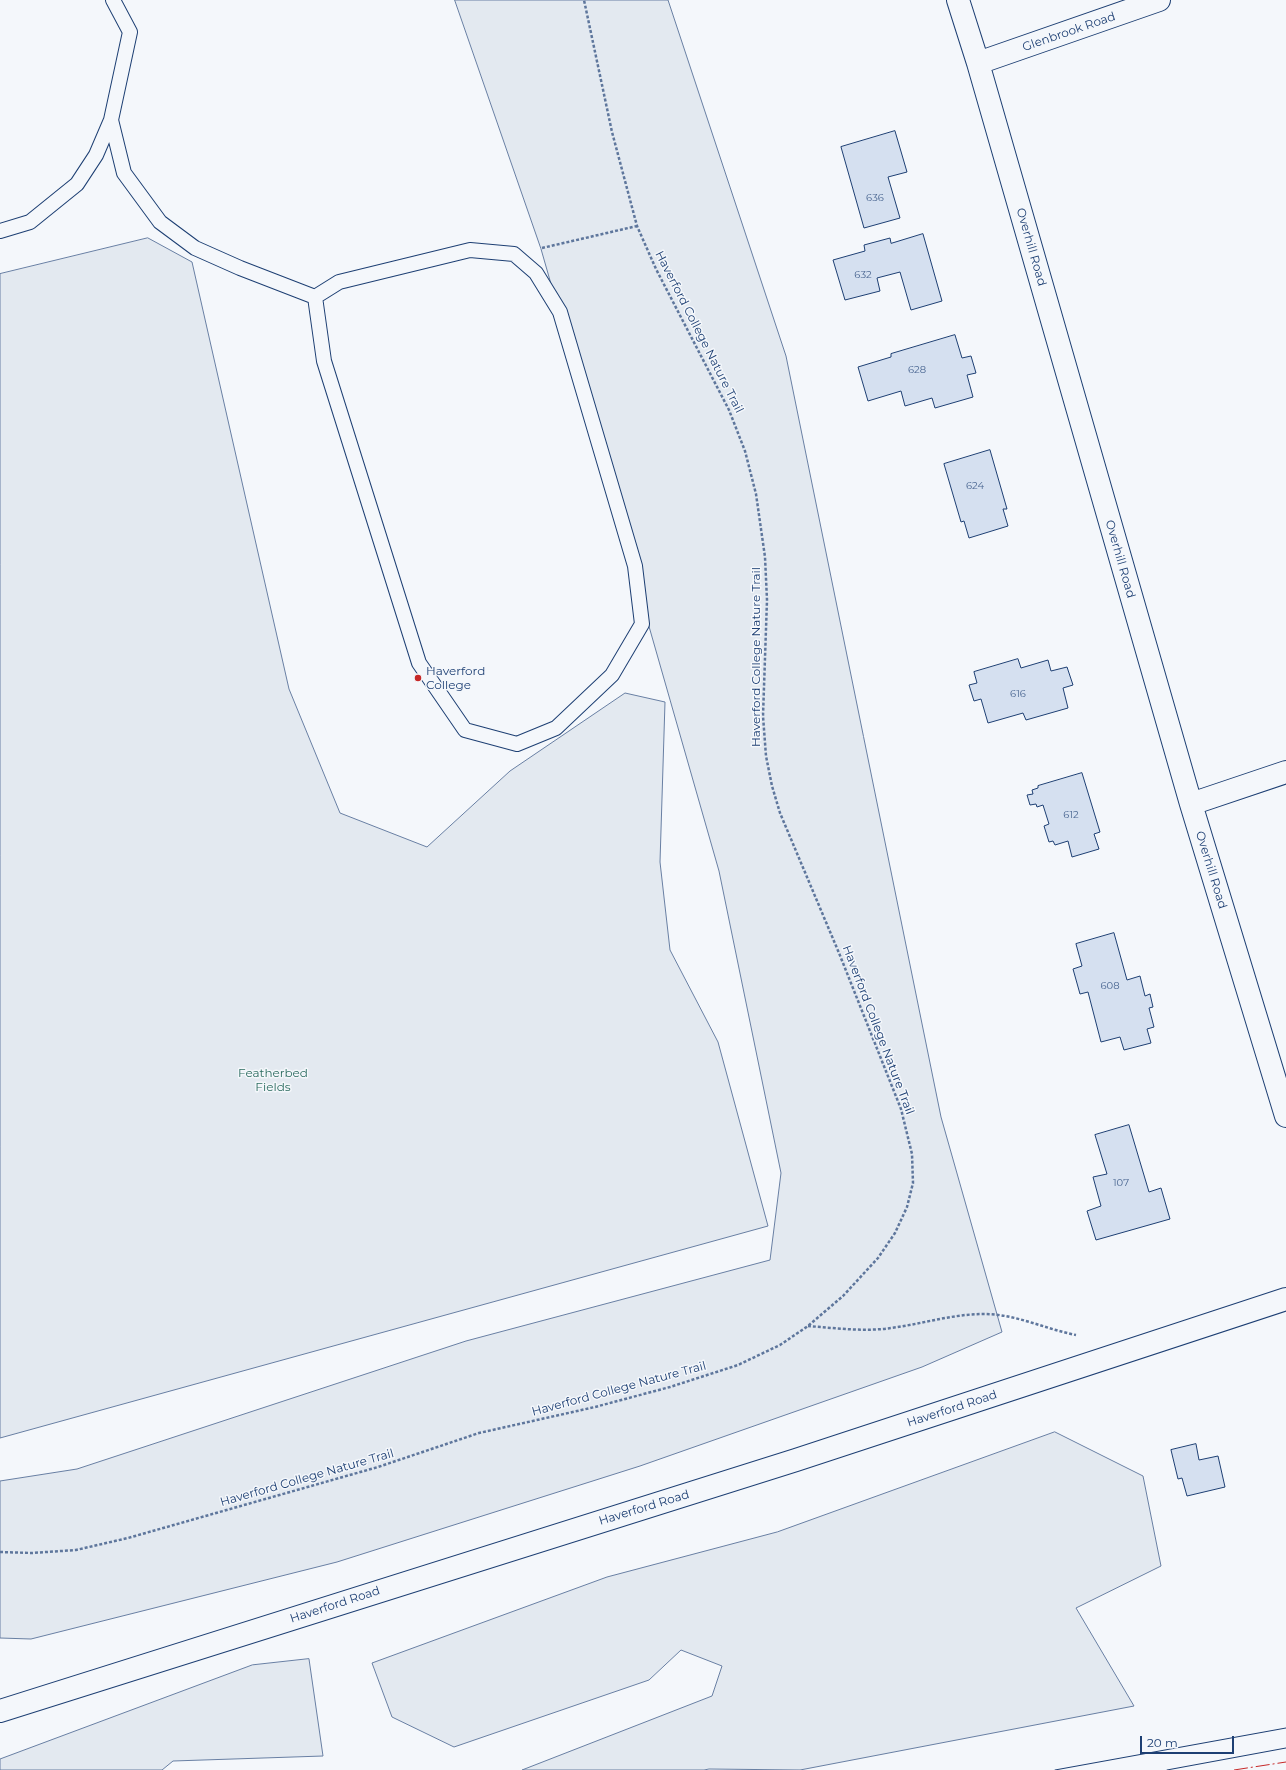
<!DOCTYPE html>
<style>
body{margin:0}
#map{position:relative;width:1286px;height:1770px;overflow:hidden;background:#f4f7fb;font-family:Montserrat,sans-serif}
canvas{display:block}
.scale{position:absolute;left:1140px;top:1736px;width:94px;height:18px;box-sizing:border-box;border:2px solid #1d3f73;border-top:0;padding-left:5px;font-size:12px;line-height:14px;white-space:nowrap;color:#1d3f73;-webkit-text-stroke:3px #f4f7fb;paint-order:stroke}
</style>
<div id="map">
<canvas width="1286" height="1770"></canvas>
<div class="scale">20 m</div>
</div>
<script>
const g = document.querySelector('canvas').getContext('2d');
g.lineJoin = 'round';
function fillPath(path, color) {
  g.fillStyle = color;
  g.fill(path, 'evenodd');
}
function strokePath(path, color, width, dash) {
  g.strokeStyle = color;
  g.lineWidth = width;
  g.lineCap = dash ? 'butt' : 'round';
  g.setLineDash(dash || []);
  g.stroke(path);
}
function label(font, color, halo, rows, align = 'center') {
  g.font = font + ' Montserrat,sans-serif';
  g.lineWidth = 3;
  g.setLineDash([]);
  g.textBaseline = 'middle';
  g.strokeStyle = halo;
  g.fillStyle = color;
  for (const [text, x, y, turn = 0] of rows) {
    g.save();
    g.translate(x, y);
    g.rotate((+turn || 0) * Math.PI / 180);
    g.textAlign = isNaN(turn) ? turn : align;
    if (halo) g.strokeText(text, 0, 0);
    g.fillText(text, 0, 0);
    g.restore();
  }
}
const green = new Path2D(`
 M455,0H668L786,356L941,1117L1002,1332L922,1367L640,1466L337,1562L31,1639L0,1638V1481L77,1469L466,1341L770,1260L781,1173L719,871L541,249Z
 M148,238L192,262L289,689L340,813L427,847L510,771L625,693L665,702L660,862L670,950L718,1042L768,1226L0,1438V274Z
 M1055,1432L1143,1476L1161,1566L1076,1608L1134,1706L800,1770L709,1769L704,1770H522L712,1696L722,1666L681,1650L649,1680L454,1747L392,1717L372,1663L607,1577L777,1532Z
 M309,1659L323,1756L173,1761L162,1770H0V1759L252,1665Z`);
fillPath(green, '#e3e9f0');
strokePath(green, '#687fa3', 1);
const building = new Path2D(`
 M895,131L907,172L888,177L900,218L864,228L841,147Z
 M923,234L942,301L911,310L900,272L877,278L880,291L845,300L833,260L865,251L864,245L890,238L891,243Z
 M955,335L962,358L971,356L976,373L967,375L973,397L935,408L932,398L905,406L901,391L868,401L858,367L891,357V354Z
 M990,450L1007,509H1003L1008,526L969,538L964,521L961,522L944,464Z
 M1018,659L1021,668L1048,660L1051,671L1067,667L1073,685L1063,688L1068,708L1026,720L1023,713L988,723L981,699L974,701L969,685L977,683L974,672Z
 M1082,773L1100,832L1094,834L1099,849L1072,857L1068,841L1055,845L1053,841L1049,842L1044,826L1049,824L1043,805L1037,807L1036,804L1030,805L1027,795L1033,794L1032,790L1038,788V786Z
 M1114,933L1127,980L1140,976L1145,996L1150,994L1153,1007L1149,1008L1154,1027L1147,1029L1151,1043L1124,1050L1120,1037L1101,1042L1088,992L1080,994L1073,969L1082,966L1076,944Z
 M1129,1125L1149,1192L1161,1188L1170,1219L1096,1240L1087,1211L1101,1206L1093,1177L1107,1174L1095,1135Z
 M1196,1444L1199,1460L1218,1456L1225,1487L1187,1496L1182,1478L1178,1479L1171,1450Z`);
fillPath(building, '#d5e0f0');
strokePath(building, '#1d3f73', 1);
const service = new Path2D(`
 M111,120L124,173L160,222L195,248L240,268L315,297L324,361L419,663L465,730L517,744L556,728L612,675L642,624L635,566L560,312L536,273L514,254L470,250L339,282L315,297
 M0,231L30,222L77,184L96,155L111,120L130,32L113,0`);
const minor = new Path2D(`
 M958,0L978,63L1191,804L1286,1116
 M978,63L1159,0
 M1191,804L1286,772`);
const primary = new Path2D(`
 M0,1711L796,1460L1286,1299`);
strokePath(service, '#1d3f73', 16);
strokePath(minor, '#1d3f73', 24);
strokePath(primary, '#1d3f73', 24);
strokePath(new Path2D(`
 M542,248L637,226
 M808,1326C835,1328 864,1332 891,1328C922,1324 952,1314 984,1314C1016,1314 1045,1329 1076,1335
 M0,1552L32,1553L76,1550L128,1538L378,1467L479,1433L595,1407L670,1387L738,1365L780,1345L808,1326L843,1296L878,1258L895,1233L907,1207L913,1183L912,1154L901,1109L839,953L780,813L772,786L766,756L763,716L767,600L765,557L756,494L745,451L729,410L656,269L637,226L612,132L584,0`), '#5e769c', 2.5, [3, 2]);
strokePath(service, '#f4f7fb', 14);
strokePath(minor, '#f4f7fb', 22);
strokePath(primary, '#f4f7fb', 22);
strokePath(new Path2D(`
 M1055,1770L1286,1728
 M1167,1770L1286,1748`), '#1d3f73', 1);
strokePath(new Path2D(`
 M1234,1770L1286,1762`), '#c62828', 1, [14, 3, 2, 3]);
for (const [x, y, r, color] of [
 [418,678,4,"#c62828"]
]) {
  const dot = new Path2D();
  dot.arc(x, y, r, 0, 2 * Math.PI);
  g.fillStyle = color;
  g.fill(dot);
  strokePath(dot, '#f4f7fb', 1.5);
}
label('10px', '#4b6792', null, [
 ["636",875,198],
 ["632",863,275],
 ["628",917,370],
 ["624",975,486],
 ["616",1018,694],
 ["612",1071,815],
 ["608",1110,986],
 ["107",1121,1183]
]);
label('12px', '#1d3f73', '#f4f7fb', [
 ["Glenbrook Road",1069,32,-19],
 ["Overhill Road",1031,247,74],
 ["Haverford College Nature Trail",699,332,63],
 ["Overhill Road",1120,559,74],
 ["Haverford College Nature Trail",756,657,-90],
 ["Overhill Road",1211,870,73],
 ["Haverford College Nature Trail",878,1030,69],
 ["Haverford College Nature Trail",619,1389,-15],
 ["Haverford Road",952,1409,-18],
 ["Haverford College Nature Trail",307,1478,-16],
 ["Haverford Road",644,1508,-17],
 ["Haverford Road",335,1605,-18]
]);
label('12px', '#1d3f73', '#f4f7fb', [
 ["Haverford",426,671],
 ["College",426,685]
], 'left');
label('12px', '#2c6c60', '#f4f7fb', [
 ["Featherbed",273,1073],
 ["Fields",273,1087]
]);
</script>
